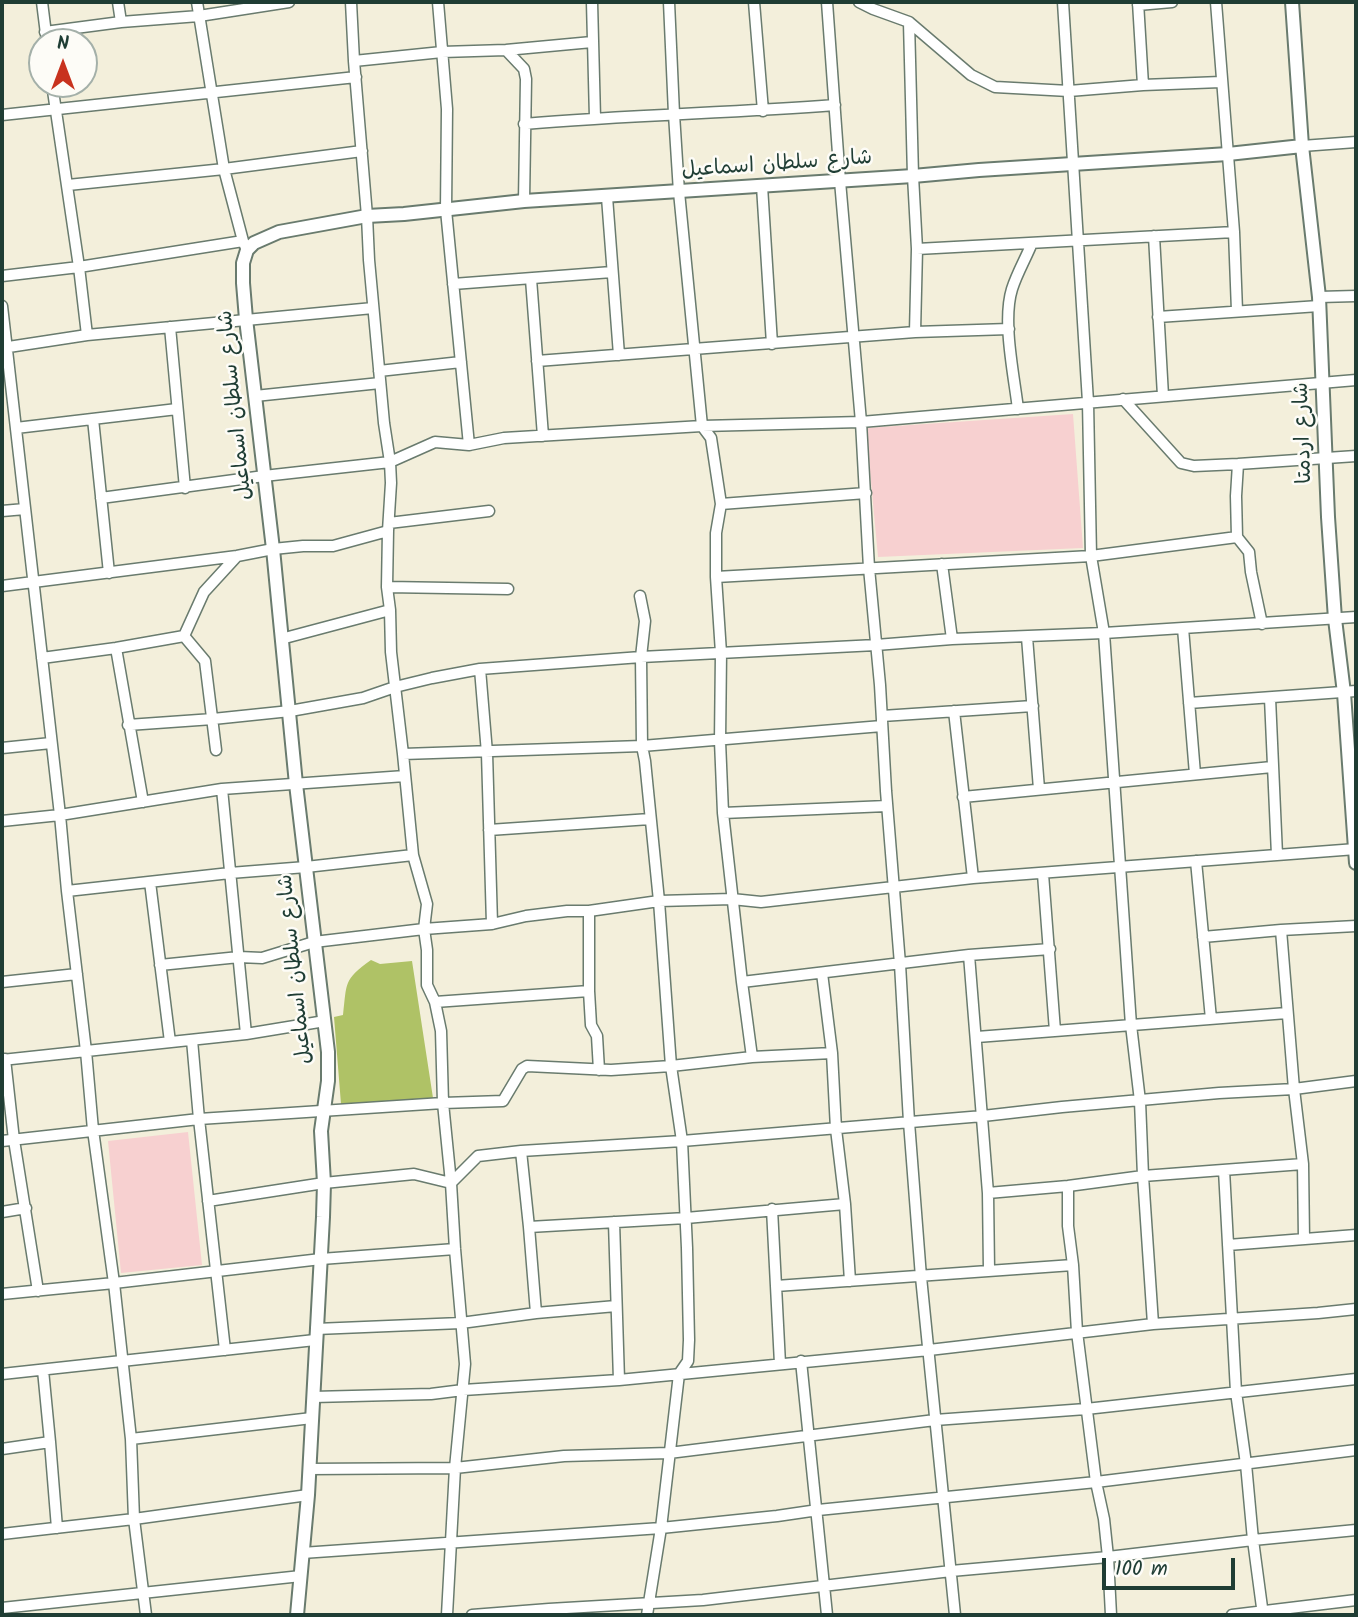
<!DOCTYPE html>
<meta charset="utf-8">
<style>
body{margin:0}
#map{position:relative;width:1358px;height:1617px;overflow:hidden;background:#f3efdb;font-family:Kalam,sans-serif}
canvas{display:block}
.frame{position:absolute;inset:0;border:4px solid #1f3d34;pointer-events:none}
.north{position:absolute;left:28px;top:28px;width:70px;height:70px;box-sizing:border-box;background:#fdfcf7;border:2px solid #a4b0a9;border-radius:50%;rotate:0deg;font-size:19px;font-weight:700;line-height:28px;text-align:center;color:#1f3d34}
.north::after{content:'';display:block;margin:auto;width:24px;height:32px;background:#c8321e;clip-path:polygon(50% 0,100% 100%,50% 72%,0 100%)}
.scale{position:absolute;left:1102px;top:1558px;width:133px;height:32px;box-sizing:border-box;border:4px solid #1f3d34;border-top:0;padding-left:9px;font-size:21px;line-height:24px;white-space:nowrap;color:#1f3d34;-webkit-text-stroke:5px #fdfcf7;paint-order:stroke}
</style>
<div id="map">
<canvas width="1358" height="1617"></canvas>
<div class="frame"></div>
<div class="north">N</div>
<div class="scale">100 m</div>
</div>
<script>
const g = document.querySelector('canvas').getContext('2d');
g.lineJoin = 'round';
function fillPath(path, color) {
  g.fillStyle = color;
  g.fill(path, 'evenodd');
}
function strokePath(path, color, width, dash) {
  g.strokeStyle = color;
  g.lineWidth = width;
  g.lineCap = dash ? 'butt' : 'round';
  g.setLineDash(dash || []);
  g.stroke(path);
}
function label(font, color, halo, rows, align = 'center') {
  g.font = font + ' Kalam,"Playpen Sans Arabic",sans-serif';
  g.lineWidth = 5;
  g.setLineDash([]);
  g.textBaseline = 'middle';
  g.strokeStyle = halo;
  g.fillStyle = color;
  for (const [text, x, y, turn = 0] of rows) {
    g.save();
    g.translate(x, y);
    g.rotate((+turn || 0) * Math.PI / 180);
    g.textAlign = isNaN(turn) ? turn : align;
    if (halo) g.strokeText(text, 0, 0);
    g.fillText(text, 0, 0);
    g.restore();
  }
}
fillPath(new Path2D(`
 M1073,414L1083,548L878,557L866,428Z
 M188,1132L202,1265L121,1273L108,1141Z`), '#f7d0d0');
fillPath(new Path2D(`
 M371,960L380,964L412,961L433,1098L341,1104L334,1017L343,1015C347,983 343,980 371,960Z`), '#afc266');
const street = new Path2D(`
 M42,2L47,42
 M118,2L121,22
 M197,2L224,169L243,241L247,250
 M351,2L354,61L367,216L369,260L384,423L390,462L391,483L388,531L387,587L390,610L391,652L403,754L413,855L427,904L424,929L427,950V985L435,1002L441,1031L443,1103L451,1183L455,1249L465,1364L455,1468L447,1615
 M438,2L447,109L446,210L469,445
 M592,2L595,118
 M669,2L674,114L679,192L702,426L711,438L721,504L716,533V577L721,653L720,741L723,813L742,982L752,1057
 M754,2L763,111
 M827,2L840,181L861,422L869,568L880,685L886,791L900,964L909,1122L921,1277L955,1615
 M859,2L873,9L909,22L971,75L995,87L1069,91L1143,85L1221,82
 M1063,2L1088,402L1091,556L1104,633L1131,1025L1140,1101L1143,1176L1153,1324
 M1138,2L1143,85
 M1216,2L1234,232L1237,311
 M1138,5L1172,2
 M909,22L913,176L917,249L915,332
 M45,32L121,22L199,16L289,2
 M506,50L524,69L526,79L524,201
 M354,61L442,52L506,50L592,42
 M52,84L79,267L87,335
 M2,115L356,77
 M524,124C628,115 731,113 835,105
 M1302,146L1356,142
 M68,185L224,169L362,151
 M762,186L772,344
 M607,197L619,355
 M1154,236L1163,396
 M917,249L1234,232
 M2,276L79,267L243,241
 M531,279L543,436
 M453,284L612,272
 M1319,297L1356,296
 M2,306L60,815L67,891L86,1051L93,1130L114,1283L131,1439L134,1519L146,1615
 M1158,317L1319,306
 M170,327L185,488
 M2,348L87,335L373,308
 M537,361L915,332L1009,329
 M379,371L461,362
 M255,396L380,383
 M1123,399L1181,463L1194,466L1238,464L1356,456
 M1018,409C1014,375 1002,321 1012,289C1017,273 1026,258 1032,243
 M93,419L109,573
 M16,428L177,409
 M1238,464L1236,496L1237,537L1249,552L1251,572L1262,624
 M101,498L264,476L390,462L435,442L469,445L504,438L702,426L861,422L1356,380
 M721,504L866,493
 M2,511L25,509
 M389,523L489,511
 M942,564L952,639
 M716,577L1091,556L1237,537
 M2,586L237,556L273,549L303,546H333L388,531
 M387,587L508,589
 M640,596L645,621L641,657L642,746L645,761L659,901L671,1066L682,1141L687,1248L689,1340L688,1361L679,1374L661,1528L647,1615
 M1183,628L1195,774
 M1027,637L1039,789
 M281,639L390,610
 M116,648L143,802
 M42,658L116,648L184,636
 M480,669L487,753L492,924
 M1270,698L1277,855
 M1189,703L1356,691
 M954,711L973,878
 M882,716L1033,706
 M128,725L213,719L290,711L363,698L395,687L432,678L480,669L641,657L876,645L952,639L1104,633L1356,617
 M2,748L51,743
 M216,750L205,661L184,636L204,592L237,556
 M403,754L642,746L882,726
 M222,789L246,1034
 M963,797L1272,767
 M723,813L887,806
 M2,821L60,815L222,789L405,776
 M489,830L650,819
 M1196,861L1211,1019
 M1043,874L1055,1031
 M150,882L170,1042
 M67,891L230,873L306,867L413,855
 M589,911V991L591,1025L597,1036L599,1070
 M1281,930L1294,1089L1303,1164L1304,1239
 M1203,937L1281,930L1356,926
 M969,955L988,1193L989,1270
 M160,965L239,957L262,958L314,942L424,929L492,924L526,916L567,911H589L659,901L732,899L761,902L973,878L1356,849
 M822,973L832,1053L836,1129L845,1204L850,1281
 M2,982L77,974
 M742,982L969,955L1050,949
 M435,1002L589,991
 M977,1037L1287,1013
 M192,1040L199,1119L225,1350
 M5,1059L14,1140L38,1291
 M2,1060L246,1034L325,1021
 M2,1141L199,1119L443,1103L503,1101L522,1069L527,1066L611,1070L671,1066L752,1057L832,1053
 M521,1151L529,1227L536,1313
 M1224,1170L1236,1392L1246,1464L1253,1540L1263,1615
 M1068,1186V1226L1073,1265L1077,1332L1096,1482L1104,1519L1108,1557L1111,1615
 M988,1193L1068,1186L1143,1176L1303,1164
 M208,1201L324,1183L414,1174L451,1183L478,1156L521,1151L682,1141L983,1116L1062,1107L1219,1093L1294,1089L1356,1081
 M772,1209L776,1286
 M2,1212L26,1208
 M614,1222L619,1380
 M529,1227L686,1218L845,1204
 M1228,1245L1356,1235
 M2,1294L114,1283L321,1259L455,1249
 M316,1329L461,1323L536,1313L616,1306
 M801,1361L827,1615
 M780,1364L776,1286L1073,1265
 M2,1374L315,1340
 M313,1397L431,1394L463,1390L619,1380L929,1350L1153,1324L1318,1313L1356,1309
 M131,1439L312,1418
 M50,1442L57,1528
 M2,1449L50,1442L43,1370
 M309,1469L455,1468L564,1456L669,1453L935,1420L1086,1409L1356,1379
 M2,1534L134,1519L308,1495
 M302,1553L661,1528L777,1516L818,1510L1096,1482L1356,1450
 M2,1608L301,1576
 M472,1615L549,1609L703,1600L951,1571L1108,1557L1253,1540L1356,1530
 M1232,1615L1356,1600`);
const secondary = new Path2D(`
 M1292,2L1302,146L1319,297L1328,517L1335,619L1344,693L1356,863
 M297,1615L308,1495L323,1217L324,1183L321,1131L328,1081V1052L296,784L273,549L246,319L243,283V263L247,250L254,243L279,232L367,216L404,214L524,201L913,176L979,170L1228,154L1302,146`);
strokePath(street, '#697b6e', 13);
strokePath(secondary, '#697b6e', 16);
strokePath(street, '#fff', 10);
strokePath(secondary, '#fff', 12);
label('21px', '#1f3d34', '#fdfcf7', [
 ["شارع سلطان اسماعيل",777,166,-4],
 ["شارع سلطان اسماعيل",237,405,-96],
 ["شارع اردمتا",1305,433,-92],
 ["شارع سلطان اسماعيل",297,969,-96]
]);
</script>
